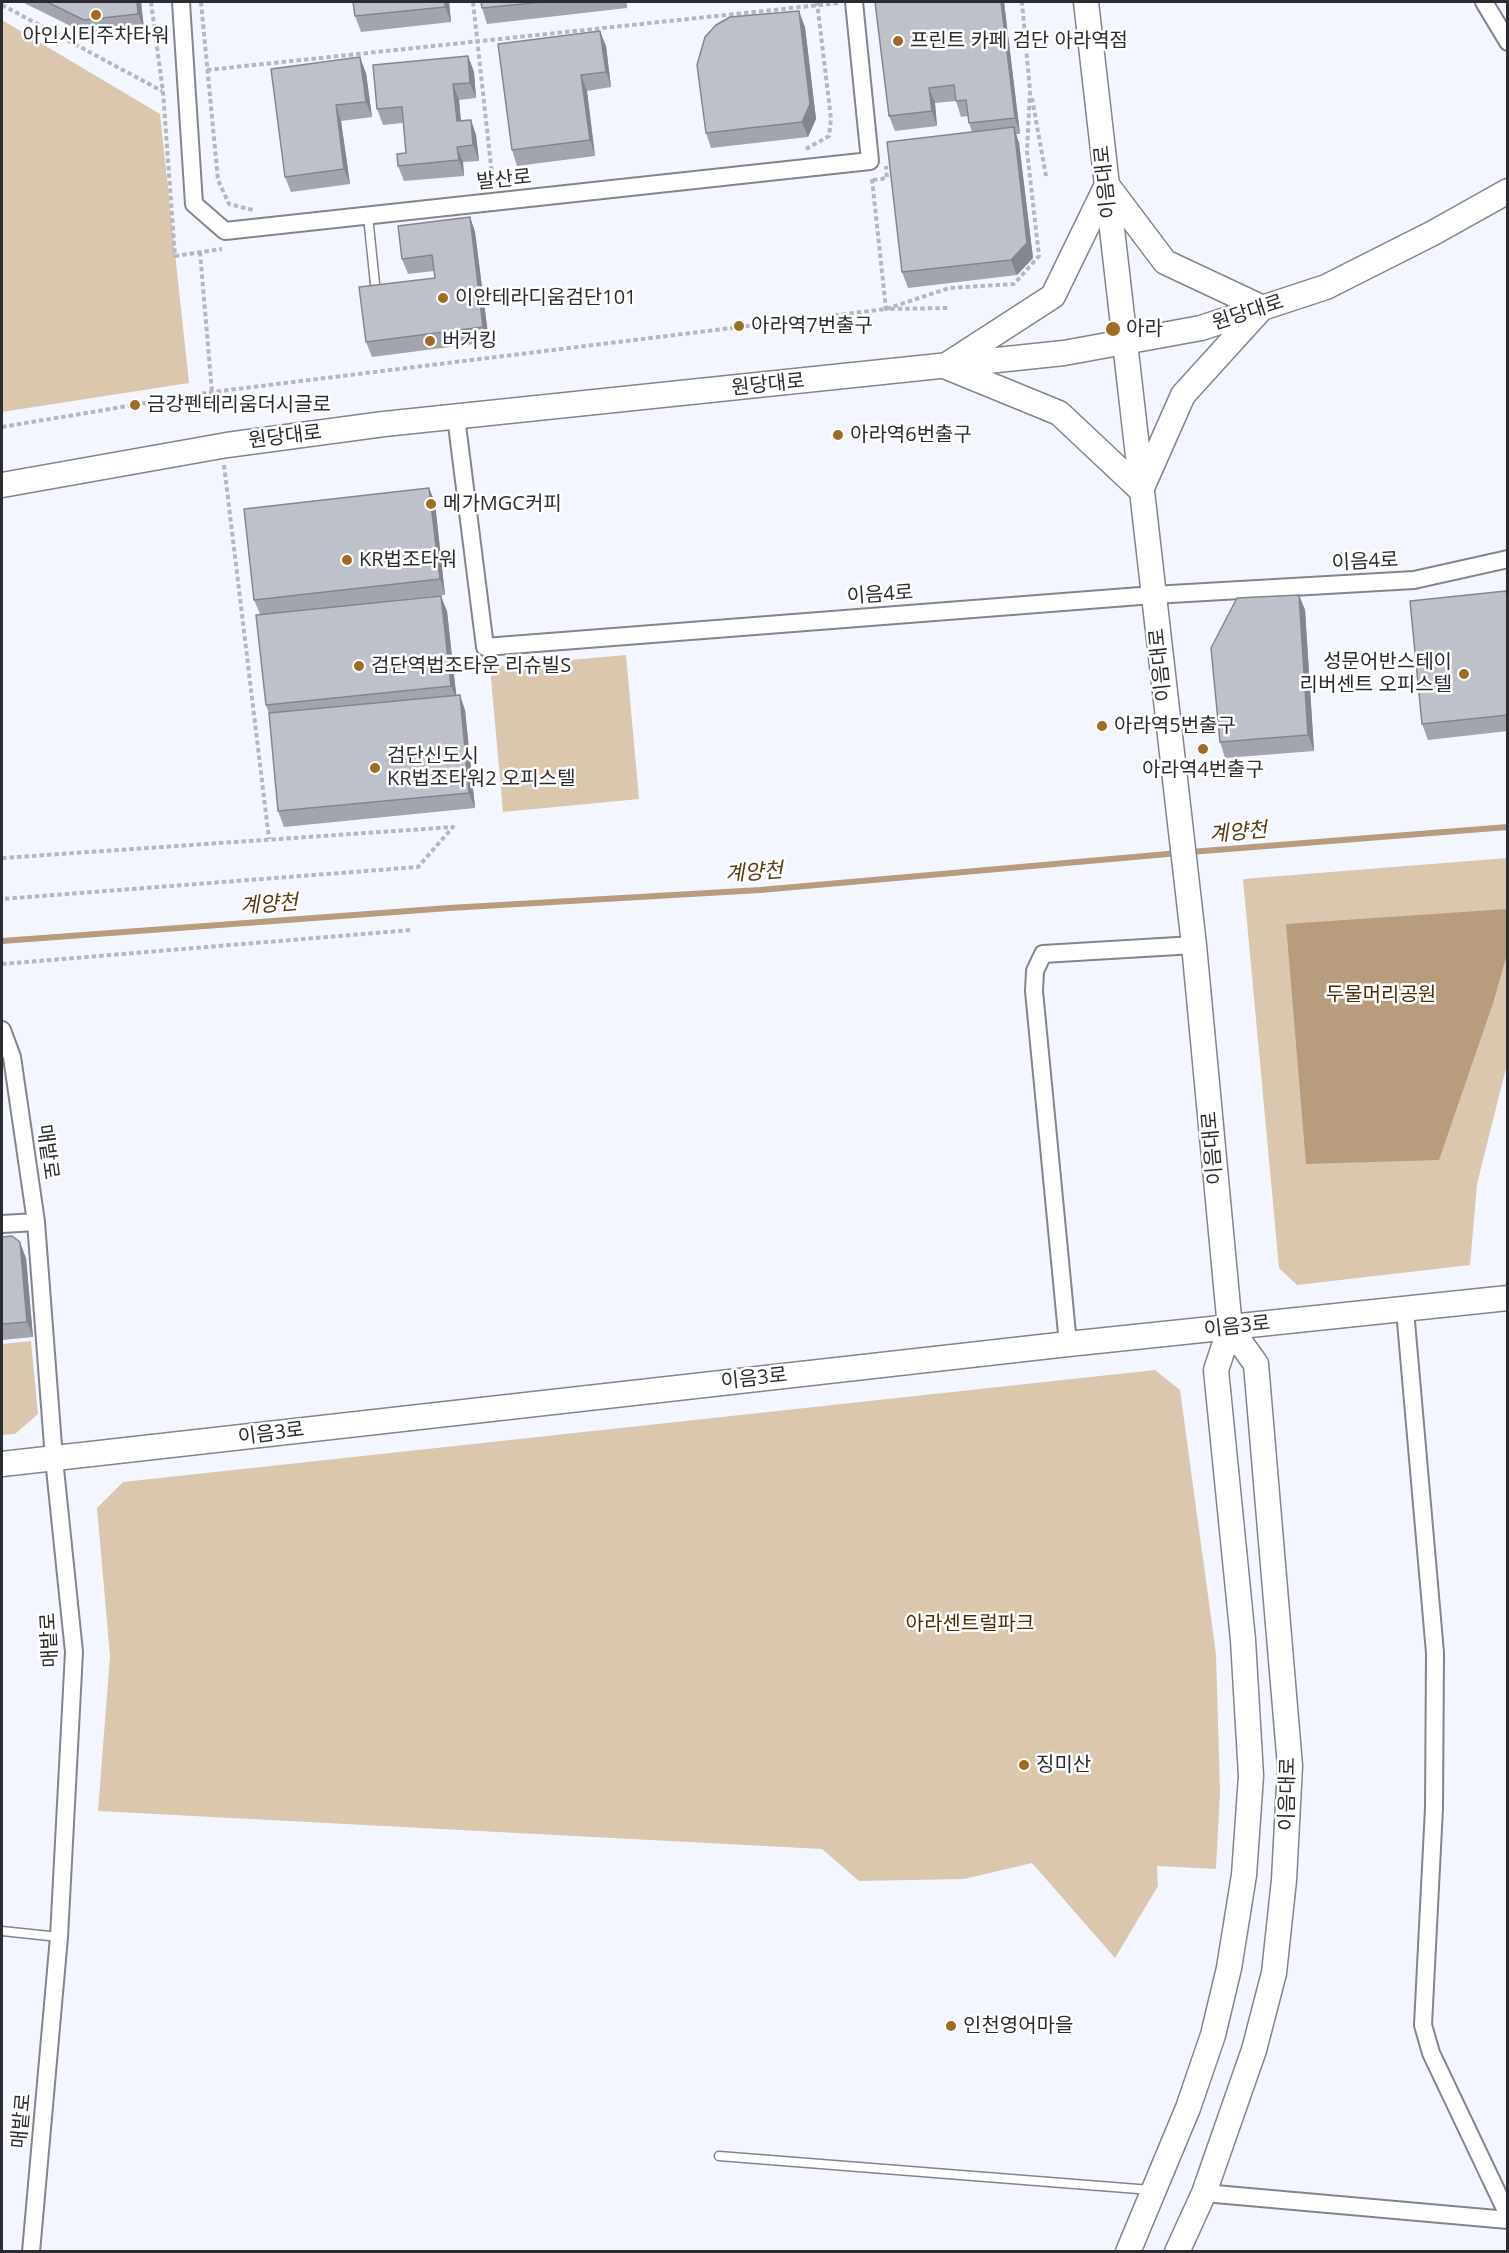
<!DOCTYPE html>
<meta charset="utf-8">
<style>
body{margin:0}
#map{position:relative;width:1509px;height:2253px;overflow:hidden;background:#f4f6ff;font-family:"Open Sans",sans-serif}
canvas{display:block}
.frame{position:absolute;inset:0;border:3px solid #2b2c30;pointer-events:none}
</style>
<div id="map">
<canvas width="1509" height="2253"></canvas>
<div class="frame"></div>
</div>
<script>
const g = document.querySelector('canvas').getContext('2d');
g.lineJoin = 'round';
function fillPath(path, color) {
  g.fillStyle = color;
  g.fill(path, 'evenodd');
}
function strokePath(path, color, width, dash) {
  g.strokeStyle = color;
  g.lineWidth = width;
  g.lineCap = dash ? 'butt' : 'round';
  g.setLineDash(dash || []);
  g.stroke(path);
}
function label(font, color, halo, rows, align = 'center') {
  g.font = font + ' "Open Sans","Noto Sans KR",sans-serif';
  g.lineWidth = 5;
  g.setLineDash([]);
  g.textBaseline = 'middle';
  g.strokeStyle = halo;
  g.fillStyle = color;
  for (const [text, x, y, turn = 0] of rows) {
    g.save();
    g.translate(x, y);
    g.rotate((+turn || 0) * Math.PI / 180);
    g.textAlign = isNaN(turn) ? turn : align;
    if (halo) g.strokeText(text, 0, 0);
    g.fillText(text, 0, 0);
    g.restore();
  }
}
fillPath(new Path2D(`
 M2,20L160,114L189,383L2,412Z
 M626,655L639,799L503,812L490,667Z
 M1507,858V1064L1477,1184L1470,1265L1297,1285L1279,1268L1243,879Z
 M31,1341L38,1414L15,1434L2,1435V1344Z
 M1155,1370L1180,1390L1216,1654L1220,1791L1216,1869L1157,1866L1158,1886L1115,1958L1032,1863L964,1879L859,1881L822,1849L98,1811L110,1656L97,1508L123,1482Z`), '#dbc7ae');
fillPath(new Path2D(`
 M1507,909V954L1494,1000L1439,1160L1306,1164L1286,924Z`), '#b79d7d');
strokePath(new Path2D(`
 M1190,852L1508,827
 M2,941L449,908L760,890L1179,853`), '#b79d7d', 6);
const lane = new Path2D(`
 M368,216L375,284
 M2,1931L59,1937
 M719,2156L1151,2190`);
const street = new Path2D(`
 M181,2L194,204L225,231L870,161L854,2
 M1484,2L1508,42
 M456,417L485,647L1153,595L1414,580L1508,559
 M2,1030L12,1057L36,1222L54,1459L74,1652L59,1937L31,2252
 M2,1224L36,1222
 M1405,1310L1435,1653L1434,1808L1423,2025L1431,2053L1508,2215
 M1068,1344L1034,991L1035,971L1043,954L1194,945
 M1204,2193L1508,2220`);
const secondary = new Path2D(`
 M1086,2L1194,945L1230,1328L1216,1370L1243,1640L1251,1776L1244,1875L1229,1968L1213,2035L1188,2108L1128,2252
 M948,364L1053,296L1107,185L1165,262L1263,308
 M949,368L1059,413L1141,490
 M2,485L227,445L384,424L1064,353L1201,328L1326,287L1433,233L1508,191
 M1141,490L1183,395L1261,309
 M2,1464L1068,1344L1508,1298
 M1177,2252L1204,2193L1254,2050L1274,1973L1284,1880L1290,1766L1256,1364L1230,1328`);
strokePath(lane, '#82848e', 11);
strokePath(street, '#82848e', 20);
strokePath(secondary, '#82848e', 27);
strokePath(new Path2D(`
 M151,2L163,92L175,256L222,249
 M201,2L218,180L229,204L253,210
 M473,2L493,184
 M2,5L162,91
 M207,70L839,3
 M1032,98L1046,176
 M806,149L829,136L831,119L817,2
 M872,179L886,309L950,308
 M873,180L887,178L886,166
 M200,252L212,392
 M2,427L212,392L886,309L949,288L1014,284L1039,256L1027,151L1030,91L1022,2
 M224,465L269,839
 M2,858L453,827L418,867L2,899
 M2,964L411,930`), '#b5b7be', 4, [4.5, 3]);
strokePath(lane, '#fff', 8);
strokePath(street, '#fff', 16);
strokePath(secondary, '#fff', 24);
fillPath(new Path2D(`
 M22,2H141L144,29L89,35Z
 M449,2L451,22L361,32L355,16Z
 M481,2H627V8L487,24L482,8Z
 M875,2H1004L1020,134H1016L1019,143L1033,258L1017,275L908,288L902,272L972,132L969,123L968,116L961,117L956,101L935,103L937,126L895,131L889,116Z
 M805,27L816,119L808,137L711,148L706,133Z
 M606,46L611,87L587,91L595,156L517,166L512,150Z
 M468,56L474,72L476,98L459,100L461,120H471L476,135L479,161L463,162L464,176L404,181L398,166L406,153L403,123L383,125L377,109Z
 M271,69L366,73L372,117L341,121L350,184L291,192L285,177Z
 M470,217L475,232L489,342L372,357L366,342L435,278L434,271L408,274L402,259Z
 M429,488L435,503L445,595L398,600L447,611L456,695L465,710L475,808L284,827L278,811L269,714L266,705L260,614L254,600Z
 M1506,591L1508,596V731L1428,740L1422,724Z
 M1299,595L1305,610L1314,751L1225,758L1220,742Z
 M2,1237L26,1258L33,1337L2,1340Z`), '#a3a5ae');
fillPath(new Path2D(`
 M137,2H141L144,29L138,14Z
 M445,2H449L451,22L445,7Z
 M1001,2H1004L1020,134L1015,118Z
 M799,11L805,27L816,119L808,137L802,122Z
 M600,31L606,46L611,87L606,72Z
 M468,56L474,72L476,98L470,83Z
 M360,57L366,73L372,117L366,102Z
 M581,75L587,91L595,156L590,140Z
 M453,84L459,100L462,136L457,121Z
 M929,88L935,103L937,126L932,111Z
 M336,105L341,121L350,184L344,169Z
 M471,120L476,135L479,161L473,145Z
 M1014,127L1019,143L1033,258L1017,275L1011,260Z
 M457,147L463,162L464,176L459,160Z
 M470,217L475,232L489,342L483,327Z
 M429,488L435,503L445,595L440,579Z
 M1299,595L1305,610L1314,751L1308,735Z
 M441,596L447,611L457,701L451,686Z
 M460,695L465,710L475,808L469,793Z
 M20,1242L26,1258L33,1337L27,1322Z`), '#85868d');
const building = new Path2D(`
 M47,2H137L138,14L84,20Z
 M353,2H445V7L355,16Z
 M481,2H544L482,8Z
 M875,2H1001L1015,118L969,123L966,100L956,101L954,85L929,88L932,111L889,116Z
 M799,11L810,104L802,122L706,133L697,65L705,37L716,25L730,17Z
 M600,31L606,72L581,75L590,140L512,150L498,44Z
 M468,56L470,83L453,84L457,121L471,120L473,145L457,147L459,160L398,166L397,154L406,153L402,107L377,109L373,65Z
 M360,57L366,102L336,105L344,169L285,177L271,69Z
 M1014,127L1027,243L1011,260L902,272L887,142Z
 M470,217L483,327L366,342L359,287L435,278L432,255L402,259L398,226Z
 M429,488L440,579L254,600L244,509Z
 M1506,591L1508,607V715L1422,724L1410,601Z
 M1299,595L1308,735L1220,742L1211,648L1237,598Z
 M441,596L451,686L266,705L256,615Z
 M460,695L469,793L278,811L269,713Z
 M12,1236L20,1242L27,1322L2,1324V1237Z`);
fillPath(building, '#bec0ca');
strokePath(building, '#85868d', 1.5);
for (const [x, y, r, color] of [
 [96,15,6,"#9f6c22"],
 [898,41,6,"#9f6c22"],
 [443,298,6,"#9f6c22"],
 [739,326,6,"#9f6c22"],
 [1113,329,8,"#9f6c22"],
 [430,341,6,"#9f6c22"],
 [135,405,6,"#9f6c22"],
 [838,435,6,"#9f6c22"],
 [431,504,6,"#9f6c22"],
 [347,560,6,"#9f6c22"],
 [359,666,6,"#9f6c22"],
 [1464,674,6,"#9f6c22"],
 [1102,726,6,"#9f6c22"],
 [1203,749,6,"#9f6c22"],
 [375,768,6,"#9f6c22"],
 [1024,1765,6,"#9f6c22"],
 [951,2026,6,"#9f6c22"]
]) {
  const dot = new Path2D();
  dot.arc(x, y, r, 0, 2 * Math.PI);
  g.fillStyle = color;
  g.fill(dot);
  strokePath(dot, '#fff', 2);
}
label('20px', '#2b2c30', '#fff', [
 ["아인시티주차타워",96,36,"center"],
 ["프린트 카페 검단 아라역점",910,41],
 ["이안테라디움검단101",455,298],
 ["아라역7번출구",751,326],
 ["아라",1126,329],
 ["버거킹",442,341],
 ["금강펜테리움더시글로",147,405],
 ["아라역6번출구",850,435],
 ["메가MGC커피",443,504],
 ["KR법조타워",359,560],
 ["성문어반스테이",1452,662,"right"],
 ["리버센트 오피스텔",1452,685,"right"],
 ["검단역법조타운 리슈빌S",371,666],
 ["아라역5번출구",1114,726],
 ["검단신도시",387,756],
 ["KR법조타워2 오피스텔",387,779],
 ["아라역4번출구",1203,770,"center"],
 ["징미산",1036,1765],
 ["인천영어마을",963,2026]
], 'left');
label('20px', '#2b2c30', '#fff', [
 ["발산로",504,180,-6],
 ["이음대로",1106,182,-96],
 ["원당대로",1248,313,-18],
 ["원당대로",768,385,-6],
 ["원당대로",285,437,-7],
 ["이음4로",1365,562,-3],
 ["이음4로",880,595,-4],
 ["이음대로",1161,665,-96],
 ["이음대로",1213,1148,-95],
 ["매밭로",47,1152,82],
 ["이음3로",1237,1327,-6],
 ["이음3로",754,1379,-6],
 ["이음3로",271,1434,-7],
 ["매밭로",50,1640,-93],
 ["이음대로",1288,1794,-89],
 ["매밭로",22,2121,-85]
]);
label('20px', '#492e03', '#fff', [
 ["두물머리공원",1381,995],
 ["아라센트럴파크",970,1624]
]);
label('italic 21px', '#573b13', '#fff', [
 ["계양천",1238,833,-5],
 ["계양천",754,873,-4],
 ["계양천",269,905,-4]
]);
</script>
